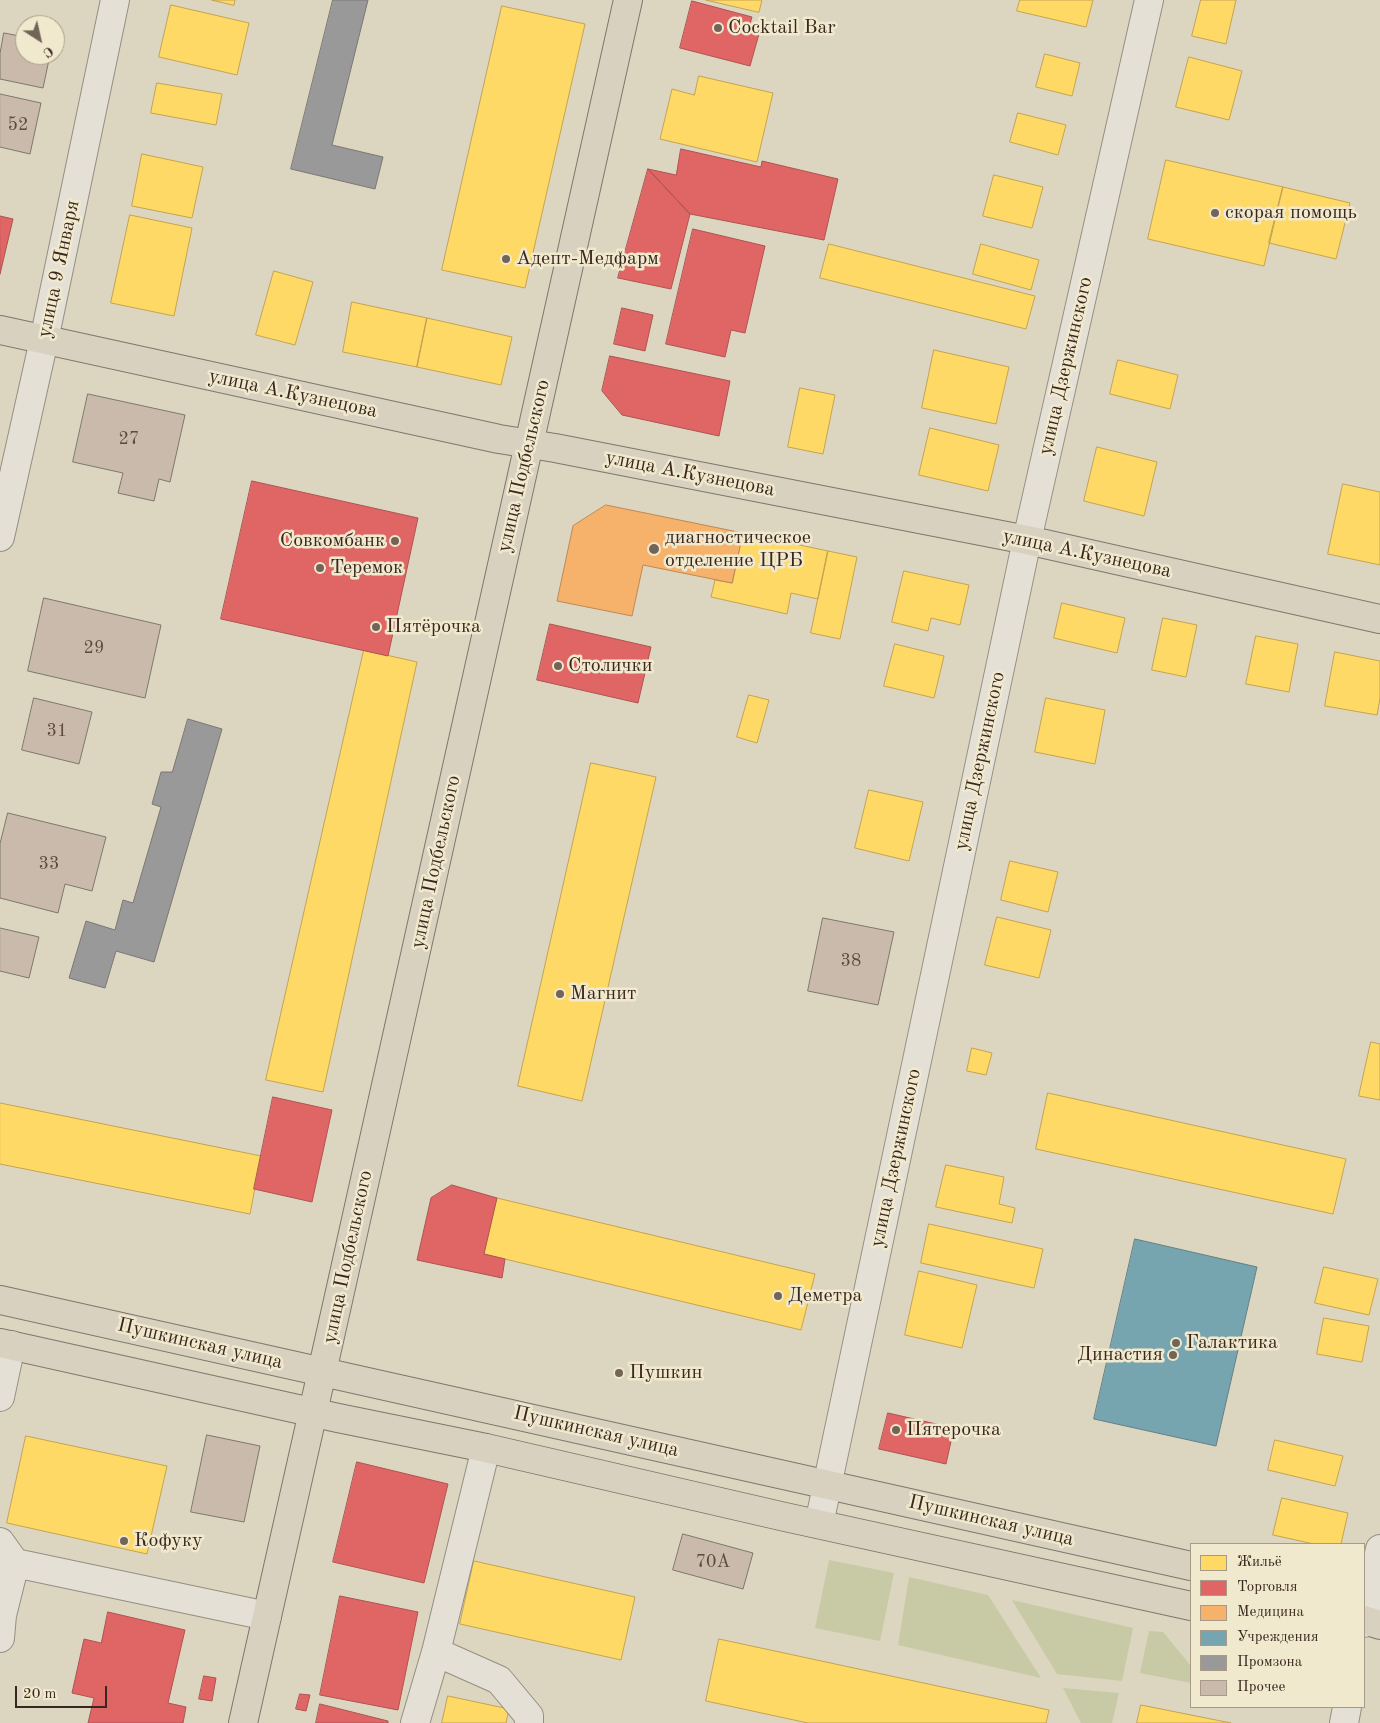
<!DOCTYPE html>
<meta charset="utf-8">
<style>
body{margin:0}
#map{position:relative;width:1380px;height:1723px;overflow:hidden;background:#dcd6c0;font-family:"Old Standard TT",serif}
canvas{display:block}
.legend{position:absolute;left:1190px;top:1543px;width:175px;height:165px;box-sizing:border-box;background:#f0e9ce;border:1px solid #a79b88;margin:0;padding:6px 9px;list-style:none;font-size:15px;color:#39261e}
.legend li{display:flex;align-items:center;gap:10px;height:25px}
.legend b{width:25px;border:1px solid #a79b88}
.north{position:absolute;left:15px;top:15px;width:50px;height:50px;box-sizing:border-box;background:#f0e9ce;border:1px solid #a79b88;border-radius:50%;rotate:145deg;font-size:14px;font-weight:700;line-height:20px;text-align:center;color:#39261e}
.north::after{content:'';display:block;margin:auto;width:18px;height:22px;background:#726457;clip-path:polygon(50% 0,100% 100%,50% 72%,0 100%)}
.scale{position:absolute;left:15px;top:1686px;width:92px;height:22px;box-sizing:border-box;border:2px solid #39261e;border-top:0;padding-left:6px;font-size:15px;line-height:18px;white-space:nowrap;color:#39261e;-webkit-text-stroke:4px #f0e9ce;paint-order:stroke}
</style>
<div id="map">
<canvas width="1380" height="1723"></canvas>
<ul class="legend">
<li><b style="height:14px;background:#ffd966"></b>Жильё</li>
<li><b style="height:14px;background:#e06666"></b>Торговля</li>
<li><b style="height:14px;background:#f6b26b"></b>Медицина</li>
<li><b style="height:14px;background:#76a5af"></b>Учреждения</li>
<li><b style="height:14px;background:#999"></b>Промзона</li>
<li><b style="height:14px;background:#cabaac"></b>Прочее</li>
</ul>
<div class="north">С</div>
<div class="scale">20 m</div>
</div>
<script>
const g = document.querySelector('canvas').getContext('2d');
g.lineJoin = 'round';
function fillPath(path, color) {
  g.fillStyle = color;
  g.fill(path, 'evenodd');
}
function strokePath(path, color, width, dash) {
  g.strokeStyle = color;
  g.lineWidth = width;
  g.lineCap = dash ? 'butt' : 'round';
  g.setLineDash(dash || []);
  g.stroke(path);
}
function label(font, color, halo, rows, align = 'center') {
  g.font = font + ' "Old Standard TT",serif';
  g.lineWidth = 5;
  g.setLineDash([]);
  g.textBaseline = 'middle';
  g.strokeStyle = halo;
  g.fillStyle = color;
  for (const [text, x, y, turn = 0] of rows) {
    g.save();
    g.translate(x, y);
    g.rotate((+turn || 0) * Math.PI / 180);
    g.textAlign = isNaN(turn) ? turn : align;
    if (halo) g.strokeText(text, 0, 0);
    g.fillText(text, 0, 0);
    g.restore();
  }
}
fillPath(new Path2D(`
 M829,1560L894,1573L880,1641L815,1628Z
 M909,1577L988,1595L1041,1678L898,1645Z
 M1012,1600L1133,1628L1122,1681L1057,1674Z
 M1149,1631L1163,1632L1191,1666V1683L1140,1673Z
 M1063,1688L1119,1693L1112,1723H1081Z`), '#c7caa4');
const homes = new Path2D(`
 M212,0H235L234,5Z
 M706,0H762L759,12Z
 M1020,0H1093L1086,27L1017,11Z
 M1201,0H1236L1226,44L1192,36Z
 M171,5L249,23L237,75L159,57Z
 M502,6L585,24L525,288L442,270Z
 M1045,54L1080,63L1072,96L1036,87Z
 M1189,57L1242,71L1229,120L1176,107Z
 M699,76L773,93L757,162L660,139L672,89L694,95Z
 M157,83L222,94L216,125L151,113Z
 M1018,113L1066,125L1058,155L1010,142Z
 M142,154L203,167L192,218L132,206Z
 M1166,160L1283,187L1264,266L1148,239Z
 M994,175L1043,187L1032,228L983,216Z
 M1283,187L1350,203L1336,259L1269,243Z
 M130,215L192,228L174,316L111,303Z
 M829,244L1035,296L1026,329L820,278Z
 M981,244L1039,260L1031,290L973,274Z
 M274,271L313,282L295,345L256,335Z
 M352,302L427,318L417,367L343,352Z
 M427,318L512,337L501,385L417,367Z
 M934,350L1009,367L996,424L922,408Z
 M1118,360L1178,375L1170,409L1110,394Z
 M800,388L835,395L823,454L788,447Z
 M930,428L999,445L988,491L919,475Z
 M1097,447L1157,462L1144,516L1084,501Z
 M1343,484L1380,492V565L1328,554Z
 M743,533L828,551L818,599L791,593L787,614L711,597L715,580L732,583Z
 M828,551L857,557L840,639L811,633Z
 M904,571L969,585L960,625L931,618L928,631L892,622Z
 M1062,603L1125,618L1117,653L1054,638Z
 M1163,618L1197,625L1186,677L1152,670Z
 M1256,636L1298,644L1289,692L1246,684Z
 M895,644L944,656L934,698L884,686Z
 M364,650L417,662L323,1092L266,1080Z
 M1335,652L1380,661V698L1377,715L1325,706Z
 M749,695L769,700L757,743L737,737Z
 M1046,698L1105,710L1095,764L1035,752Z
 M591,763L656,777L582,1101L518,1086Z
 M869,790L923,802L909,861L855,848Z
 M1010,861L1058,872L1048,912L1001,900Z
 M997,917L1051,930L1039,978L985,965Z
 M1371,1042L1380,1044V1100L1359,1096Z
 M972,1048L992,1053L986,1075L967,1071Z
 M1048,1093L1346,1159L1333,1214L1036,1149Z
 M0,1103L261,1156L250,1214L0,1164Z
 M946,1165L1004,1177L999,1204L1015,1208L1012,1223L936,1207Z
 M497,1198L815,1274L801,1330L484,1254Z
 M929,1224L1043,1249L1034,1288L921,1263Z
 M1324,1267L1378,1279L1369,1315L1315,1303Z
 M919,1271L977,1285L962,1348L905,1335Z
 M1324,1318L1369,1326L1362,1362L1317,1354Z
 M26,1436L167,1466L147,1554L7,1523Z
 M1275,1440L1343,1456L1335,1486L1268,1470Z
 M1282,1498L1348,1513L1341,1544H1314L1273,1535Z
 M474,1561L635,1597L621,1660L460,1624Z
 M719,1639L1049,1710L1046,1723H808L706,1701Z
 M448,1696L509,1709L506,1723H442Z
 M1141,1705L1231,1723H1137Z`);
fillPath(homes, '#ffd966');
strokePath(homes, '#c4a350', 1);
const shops = new Path2D(`
 M692,1L752,17L748,31L759,34L750,66L680,48Z
 M681,149L761,167L762,161L838,179L824,240L690,214L648,169L676,175Z
 M648,169L690,214L671,289L618,278Z
 M0,216L13,219L0,274Z
 M693,229L765,246L745,333L731,330L725,357L666,344Z
 M622,308L653,315L645,351L614,344Z
 M610,356L730,381L719,436L622,415L602,391Z
 M252,481L418,518L388,656L221,619Z
 M550,624L651,647L638,703L537,680Z
 M273,1097L332,1110L312,1202L254,1189Z
 M452,1185L497,1198L484,1254L505,1259L502,1278L417,1260L431,1198Z
 M888,1413L954,1428L946,1464L879,1449Z
 M357,1462L448,1484L424,1583L333,1562Z
 M340,1596L418,1612L398,1710L320,1695Z
 M108,1612L185,1630L168,1703L186,1707L183,1723H88L94,1698L72,1693L84,1639L101,1643Z
 M204,1676L216,1678L212,1701L199,1699Z
 M300,1694L310,1695L306,1711L296,1709Z
 M320,1704L388,1721V1723H316Z`);
fillPath(shops, '#e06666');
strokePath(shops, '#ae5350', 1);
const health = new Path2D(`
 M606,505L743,533L732,583L643,565L632,616L557,601L573,526Z`);
fillPath(health, '#f6b26b');
strokePath(health, '#bd8854', 1);
const public = new Path2D(`
 M1135,1239L1257,1267L1216,1446L1094,1419Z`);
fillPath(public, '#76a5af');
strokePath(public, '#647f84', 1);
const industry = new Path2D(`
 M333,0H368L332,145L383,157L375,189L291,169Z
 M188,719L222,729L154,962L116,951L105,988L69,978L86,921L115,930L123,900L133,903L161,807L152,804L161,772H172Z`);
fillPath(industry, '#999');
strokePath(industry, '#7c7674', 1);
const building = new Path2D(`
 M4,33L25,37V55H50L43,88L0,79V54Z
 M0,94L41,103L30,154L0,147Z
 M88,394L185,415L170,482L159,479L154,501L118,493L123,473L73,462Z
 M44,598L161,625L145,698L28,671Z
 M34,698L92,712L79,764L22,750Z
 M8,813L106,837L92,891L65,884L58,913L0,898V844Z
 M823,918L894,932L878,1005L808,991Z
 M0,928L39,937L29,978L0,971Z
 M207,1435L260,1446L244,1522L191,1512Z
 M683,1534L753,1553L743,1589L673,1570Z`);
fillPath(building, '#cabaac');
strokePath(building, '#7d776c', 1);
const minor = new Path2D(`
 M0,537L44,340L115,0
 M0,1397L11,1345
 M819,1524L1027,540L1149,0
 M0,1542L15,1563L2,1615L0,1638
 M15,1563L267,1616
 M1364,1623L1380,1549
 M436,1652L499,1680L529,1716V1723
 M415,1723L436,1652L486,1448
 M1344,1723L1347,1707`);
const major = new Path2D(`
 M0,330L499,439L555,448L1027,540L1380,619
 M0,1300L1191,1566
 M0,1343L338,1418L486,1448L785,1517L1191,1606
 M1364,1620L1380,1625
 M243,1723C373,1149 499,574 628,0`);
strokePath(minor, '#948e82', 30);
strokePath(major, '#7d776c', 30);
strokePath(minor, '#e4e0d5', 28);
strokePath(major, '#d8d1c0', 28);
for (const [x, y, r, color] of [
 [718,28,5,"#726457"],
 [1215,213,5,"#726457"],
 [506,259,5,"#726457"],
 [395,541,5,"#726457"],
 [654,549,6,"#726457"],
 [320,568,5,"#726457"],
 [376,627,5,"#726457"],
 [558,666,5,"#726457"],
 [560,994,5,"#726457"],
 [778,1296,5,"#726457"],
 [1176,1343,5,"#726457"],
 [1173,1355,5,"#726457"],
 [619,1373,5,"#726457"],
 [896,1430,5,"#726457"],
 [124,1541,5,"#726457"]
]) {
  const dot = new Path2D();
  dot.arc(x, y, r, 0, 2 * Math.PI);
  g.fillStyle = color;
  g.fill(dot);
  strokePath(dot, '#f0e9ce', 2);
}
label('18px', '#5d4b42', null, [
 ["52",18,125],
 ["27",129,439],
 ["29",94,648],
 ["31",57,731],
 ["33",49,864],
 ["38",851,961],
 ["70А",713,1562]
]);
label('20px', '#39261e', '#f0e9ce', [
 ["Cocktail Bar",728,28],
 ["скорая помощь",1225,213],
 ["Адепт-Медфарм",516,259],
 ["диагностическое",665,538],
 ["отделение ЦРБ",665,561],
 ["Совкомбанк",385,541,"right"],
 ["Теремок",330,568],
 ["Пятёрочка",386,627],
 ["Столички",568,666],
 ["Магнит",570,994],
 ["Деметра",788,1296],
 ["Галактика",1186,1343],
 ["Династия",1163,1355,"right"],
 ["Пушкин",629,1373],
 ["Пятерочка",906,1430],
 ["Кофуку",134,1541]
], 'left');
label('20px', '#39261e', '#f0e9ce', [
 ["улица 9 Января",59,269,-78],
 ["улица Дзержинского",1066,366,-77],
 ["улица А.Кузнецова",293,394,12],
 ["улица Подбельского",524,466,-77],
 ["улица А.Кузнецова",690,474,11],
 ["улица А.Кузнецова",1087,554,12],
 ["улица Дзержинского",980,761,-78],
 ["улица Подбельского",436,862,-78],
 ["улица Дзержинского",896,1158,-78],
 ["улица Подбельского",348,1257,-78],
 ["Пушкинская улица",200,1344,13],
 ["Пушкинская улица",596,1432,13],
 ["Пушкинская улица",991,1521,13]
]);
</script>
